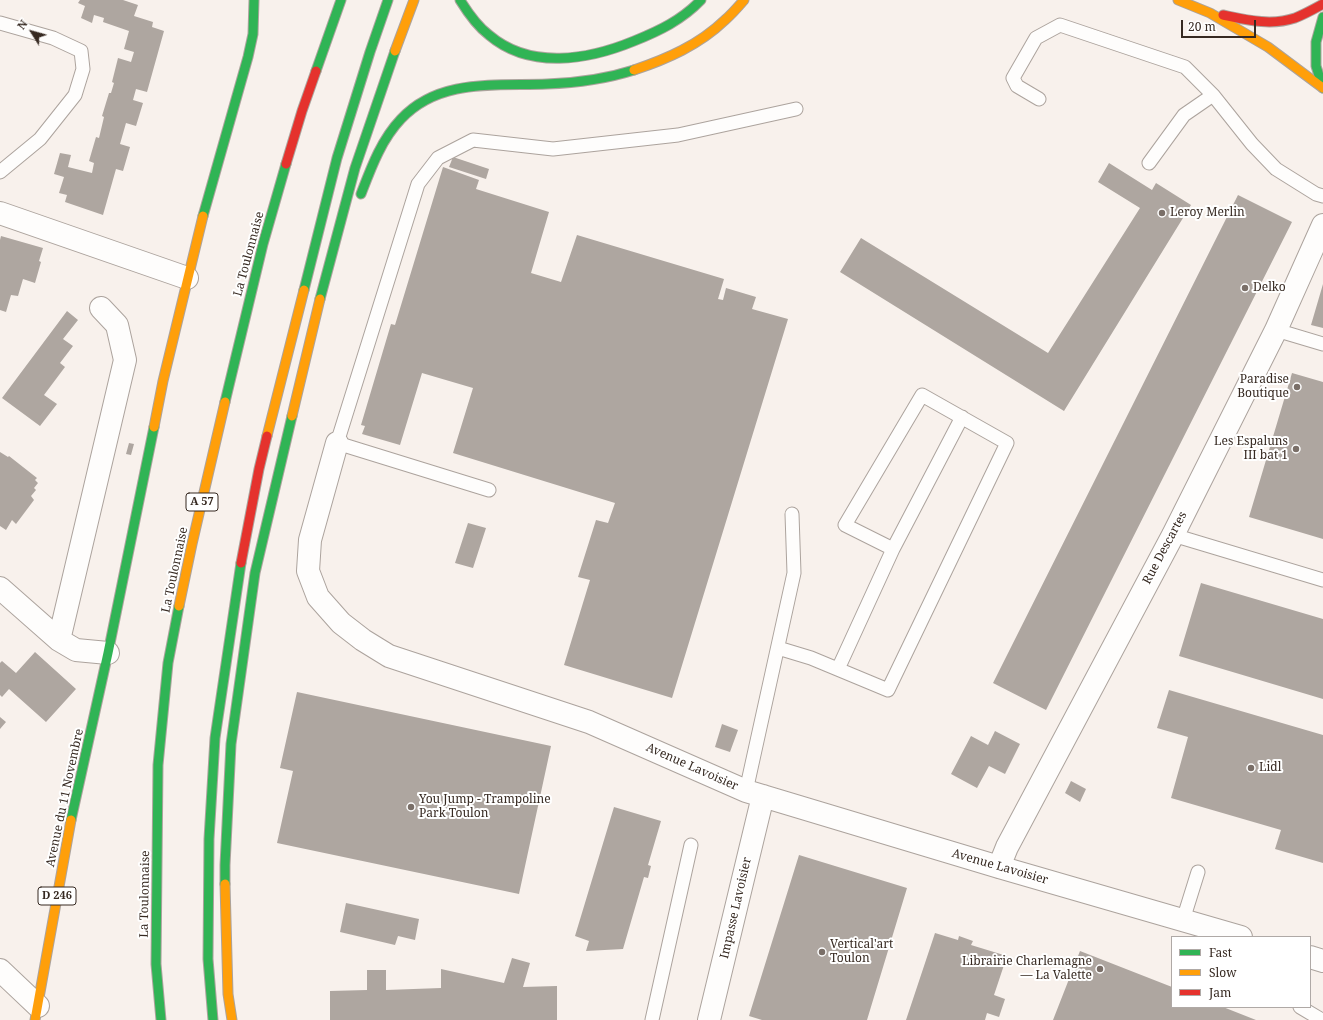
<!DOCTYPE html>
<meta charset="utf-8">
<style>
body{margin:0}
#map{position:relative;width:1323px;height:1020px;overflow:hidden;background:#f8f1ec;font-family:"Noto Serif",serif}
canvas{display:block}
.legend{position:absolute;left:1171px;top:936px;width:140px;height:72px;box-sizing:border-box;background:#fff;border:1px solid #afa9a6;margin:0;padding:5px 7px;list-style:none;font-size:12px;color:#362921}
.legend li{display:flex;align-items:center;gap:8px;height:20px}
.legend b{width:20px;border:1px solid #afa9a6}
.north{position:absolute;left:12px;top:12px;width:40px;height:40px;-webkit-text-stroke:3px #fff;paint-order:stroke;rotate:307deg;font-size:11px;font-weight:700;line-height:16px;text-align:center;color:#362921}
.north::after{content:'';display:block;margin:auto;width:14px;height:18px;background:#362921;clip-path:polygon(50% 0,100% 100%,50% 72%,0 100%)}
.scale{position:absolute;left:1181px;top:20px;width:75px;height:18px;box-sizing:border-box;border:2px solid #362921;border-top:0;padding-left:5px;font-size:12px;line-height:14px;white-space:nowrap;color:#362921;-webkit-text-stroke:3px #fff;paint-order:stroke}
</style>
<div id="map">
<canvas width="1323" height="1020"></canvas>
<ul class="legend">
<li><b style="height:5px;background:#30b455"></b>Fast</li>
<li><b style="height:5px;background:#ff9f0a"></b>Slow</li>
<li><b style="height:5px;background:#e5322d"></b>Jam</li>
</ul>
<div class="north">N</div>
<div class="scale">20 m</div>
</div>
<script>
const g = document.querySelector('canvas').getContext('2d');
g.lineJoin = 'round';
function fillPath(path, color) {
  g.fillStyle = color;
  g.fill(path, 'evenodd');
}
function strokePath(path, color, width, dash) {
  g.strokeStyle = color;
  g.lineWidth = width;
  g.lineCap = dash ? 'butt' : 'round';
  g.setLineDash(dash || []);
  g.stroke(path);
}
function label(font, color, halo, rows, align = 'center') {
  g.font = font + ' "Noto Serif",serif';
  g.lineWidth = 4;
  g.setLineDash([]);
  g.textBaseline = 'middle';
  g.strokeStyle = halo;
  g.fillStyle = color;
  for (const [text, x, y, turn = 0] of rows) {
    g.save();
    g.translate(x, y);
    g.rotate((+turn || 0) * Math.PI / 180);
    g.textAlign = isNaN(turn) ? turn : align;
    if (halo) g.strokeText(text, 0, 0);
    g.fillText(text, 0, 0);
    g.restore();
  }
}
fillPath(new Path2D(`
 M80,0H123L138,5L134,16L153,22L152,27L164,31L147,92L136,89L133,100L143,103L136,126L126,123L120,144L130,147L123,171L116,169L103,215L65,202L67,195L59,193L64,177L54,174L60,153L71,155L68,167L92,173L94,163L89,161L96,137L99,138L104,117L102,116L109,93H111L114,83L112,82L118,58L131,62L134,52L124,49L129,31L103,22L104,18L94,15L92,23L81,18L85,6L78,3Z
 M453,157L489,169L486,179L449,167Z
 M1109,163L1152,190L1156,183L1191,205L1064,411L840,272L861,238L1048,353L1140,208L1098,182Z
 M443,167L479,180L476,189L549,212L531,273L561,282L577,235L724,279L718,299L723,300L726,288L756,297L752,309L788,319L672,698L564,665L590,580L578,577L596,520L608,523L615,503L453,453L473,388L422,373L400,445L362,434L365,426L361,425L391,324L395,325Z
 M1238,195L1292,222L1046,710L993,683Z
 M1,236L43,248L39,261L41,262L35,283L23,279L18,296L11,295L6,312L0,310V240Z
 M1323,284V328L1311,325Z
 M67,311L78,320L63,339L73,346L60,363L65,367L44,395L57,404L40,426L2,398Z
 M1292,373L1323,382V539L1249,517Z
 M129,443L134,444L131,455L126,454Z
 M0,452L8,457L9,456L37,478L35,480L38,483L34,488L36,490L31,496L34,500L16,524L12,520L6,530L0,526Z
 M468,523L486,528L473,568L455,563Z
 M1201,583L1323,619V699L1179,656Z
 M35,652L76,689L46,722L9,689L2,697L0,695V663L2,661L16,673Z
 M1169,690L1323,735V863L1275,849L1281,830L1171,798L1188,737L1157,728Z
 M297,692L551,746L519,894L277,843L293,771L280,768Z
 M0,717L6,722L0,729Z
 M722,724L738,730L730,752L715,747Z
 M995,731L1020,744L1005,774L989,766L977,788L951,774L971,736L988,745Z
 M1071,781L1086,789L1080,802L1065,793Z
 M614,807L661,821L648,865L651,866L648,878L644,877L623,949L586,951L589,941L575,936Z
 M799,855L907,888L867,1020H762L749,1016Z
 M346,903L419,919L415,940L398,936L395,945L340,932Z
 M935,933L958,940L959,936L973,941L971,945L1007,956L994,995L1005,999L999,1017L987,1013L985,1020H906Z
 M1080,951L1172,987V1007H1223L1256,1020H1053Z
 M512,958L530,963L523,987L557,986V1020H330V991L367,990V970H386V990L441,988V969L504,983Z`), '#aea6a0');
const lane = new Path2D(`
 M0,23L53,38L81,51L83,69L75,95L40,139L0,172
 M1039,99L1017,86L1013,78L1036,38L1060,25L1185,67L1213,95L1252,144L1276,169L1316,194L1323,196
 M1149,163L1184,115L1213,95
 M1276,330L1323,344
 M489,490L337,443L418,184L438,158L473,140L553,149L678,135L796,109
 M1173,535L1323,580
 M893,549L962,417
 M778,648L811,658L888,690L1007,443L922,395L845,525L893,549L838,669
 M746,791L794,573L792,514
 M1183,920L1198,872
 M1300,1007L1322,1020
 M652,1020L691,845`);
const street = new Path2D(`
 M0,213L187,278
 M337,443L310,540L308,571L318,597L341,623L363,640L389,656L589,722L746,791L999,867L1241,937
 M0,588L59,640L76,650L108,653
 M59,640L125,360L117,325L101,308
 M999,867L1007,847L1173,535L1276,330L1323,225
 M1310,957L1323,961
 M0,970L38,1006
 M709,1020L763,796`);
const fast = new Path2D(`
 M460,0C468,13 477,26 489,35C530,70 588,60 634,41C659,31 682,20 701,0
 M1323,17L1316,42V66L1323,88
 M316,71L341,0
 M361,194C371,168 381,140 401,119C439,78 496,86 547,84C576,83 606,79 634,70
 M203,216L248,57L253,34L254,0
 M304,290L337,158L370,52L388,0
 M320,299L355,168L395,51
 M225,402L263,244L286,164
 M71,820L108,653L154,427
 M225,884V865L231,744L255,573L292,416
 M161,1020L156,964L158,765L168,663L179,606
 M213,1020L208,959L209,839L215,738L241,563`);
const slow = new Path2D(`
 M1178,0L1210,13L1268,47L1323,88
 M395,51L414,0
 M634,70C667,59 699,45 725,20C732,14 738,7 744,0
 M292,416L320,299
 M154,427L163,381L203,216
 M267,436L304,290
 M179,606L192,544L225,402
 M225,884L228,994L232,1020
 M35,1020L71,820`);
const jam = new Path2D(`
 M1223,15C1247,20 1271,26 1295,18C1305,14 1314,9 1323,4
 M286,164L302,111L316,71
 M241,563L259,469L267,436`);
strokePath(lane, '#aca39d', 15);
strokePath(street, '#aca39d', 24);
strokePath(fast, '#aca39d', 11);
strokePath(slow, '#aca39d', 11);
strokePath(jam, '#aca39d', 11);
strokePath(lane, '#fefdfc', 13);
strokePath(street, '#fefdfc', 22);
strokePath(fast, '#30b455', 9);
strokePath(slow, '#ff9f0a', 9);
strokePath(jam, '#e5322d', 9);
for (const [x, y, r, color] of [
 [1162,213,4,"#7a6f68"],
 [1245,288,4,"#7a6f68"],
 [1297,387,4,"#7a6f68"],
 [1296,449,4,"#7a6f68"],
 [1251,768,4,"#7a6f68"],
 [411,807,4,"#7a6f68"],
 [822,952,4,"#7a6f68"],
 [1100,969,4,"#7a6f68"]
]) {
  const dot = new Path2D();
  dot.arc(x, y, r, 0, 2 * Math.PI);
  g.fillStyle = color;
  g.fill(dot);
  strokePath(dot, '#fff', 1.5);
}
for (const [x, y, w] of [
 [202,502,32],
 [57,896,38]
]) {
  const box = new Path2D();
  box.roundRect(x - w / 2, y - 9, w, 18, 3);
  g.fillStyle = '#fff';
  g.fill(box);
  strokePath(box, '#362921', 1);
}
label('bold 11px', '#362921', null, [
 ["A 57",202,502],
 ["D 246",57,896]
]);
label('12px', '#362921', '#fff', [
 ["Leroy Merlin",1170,213],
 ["Delko",1253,288],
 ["Paradise",1289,380,"right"],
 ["Boutique",1289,394,"right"],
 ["Les Espaluns",1288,442,"right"],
 ["III bat 1",1288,456,"right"],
 ["Lidl",1259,768],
 ["You Jump - Trampoline",419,800],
 ["Park Toulon",419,814],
 ["Vertical'art",830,945],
 ["Toulon",830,959],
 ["Librairie Charlemagne",1092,962,"right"],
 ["— La Valette",1092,976,"right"]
], 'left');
label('12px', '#362921', '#fff', [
 ["La Toulonnaise",249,254,-75],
 ["Rue Descartes",1165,548,-62],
 ["La Toulonnaise",175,570,-78],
 ["Avenue Lavoisier",692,767,24],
 ["Avenue du 11 Novembre",65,798,-78],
 ["Avenue Lavoisier",1000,867,16],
 ["La Toulonnaise",145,894,-89],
 ["Impasse Lavoisier",736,908,-77]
]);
</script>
